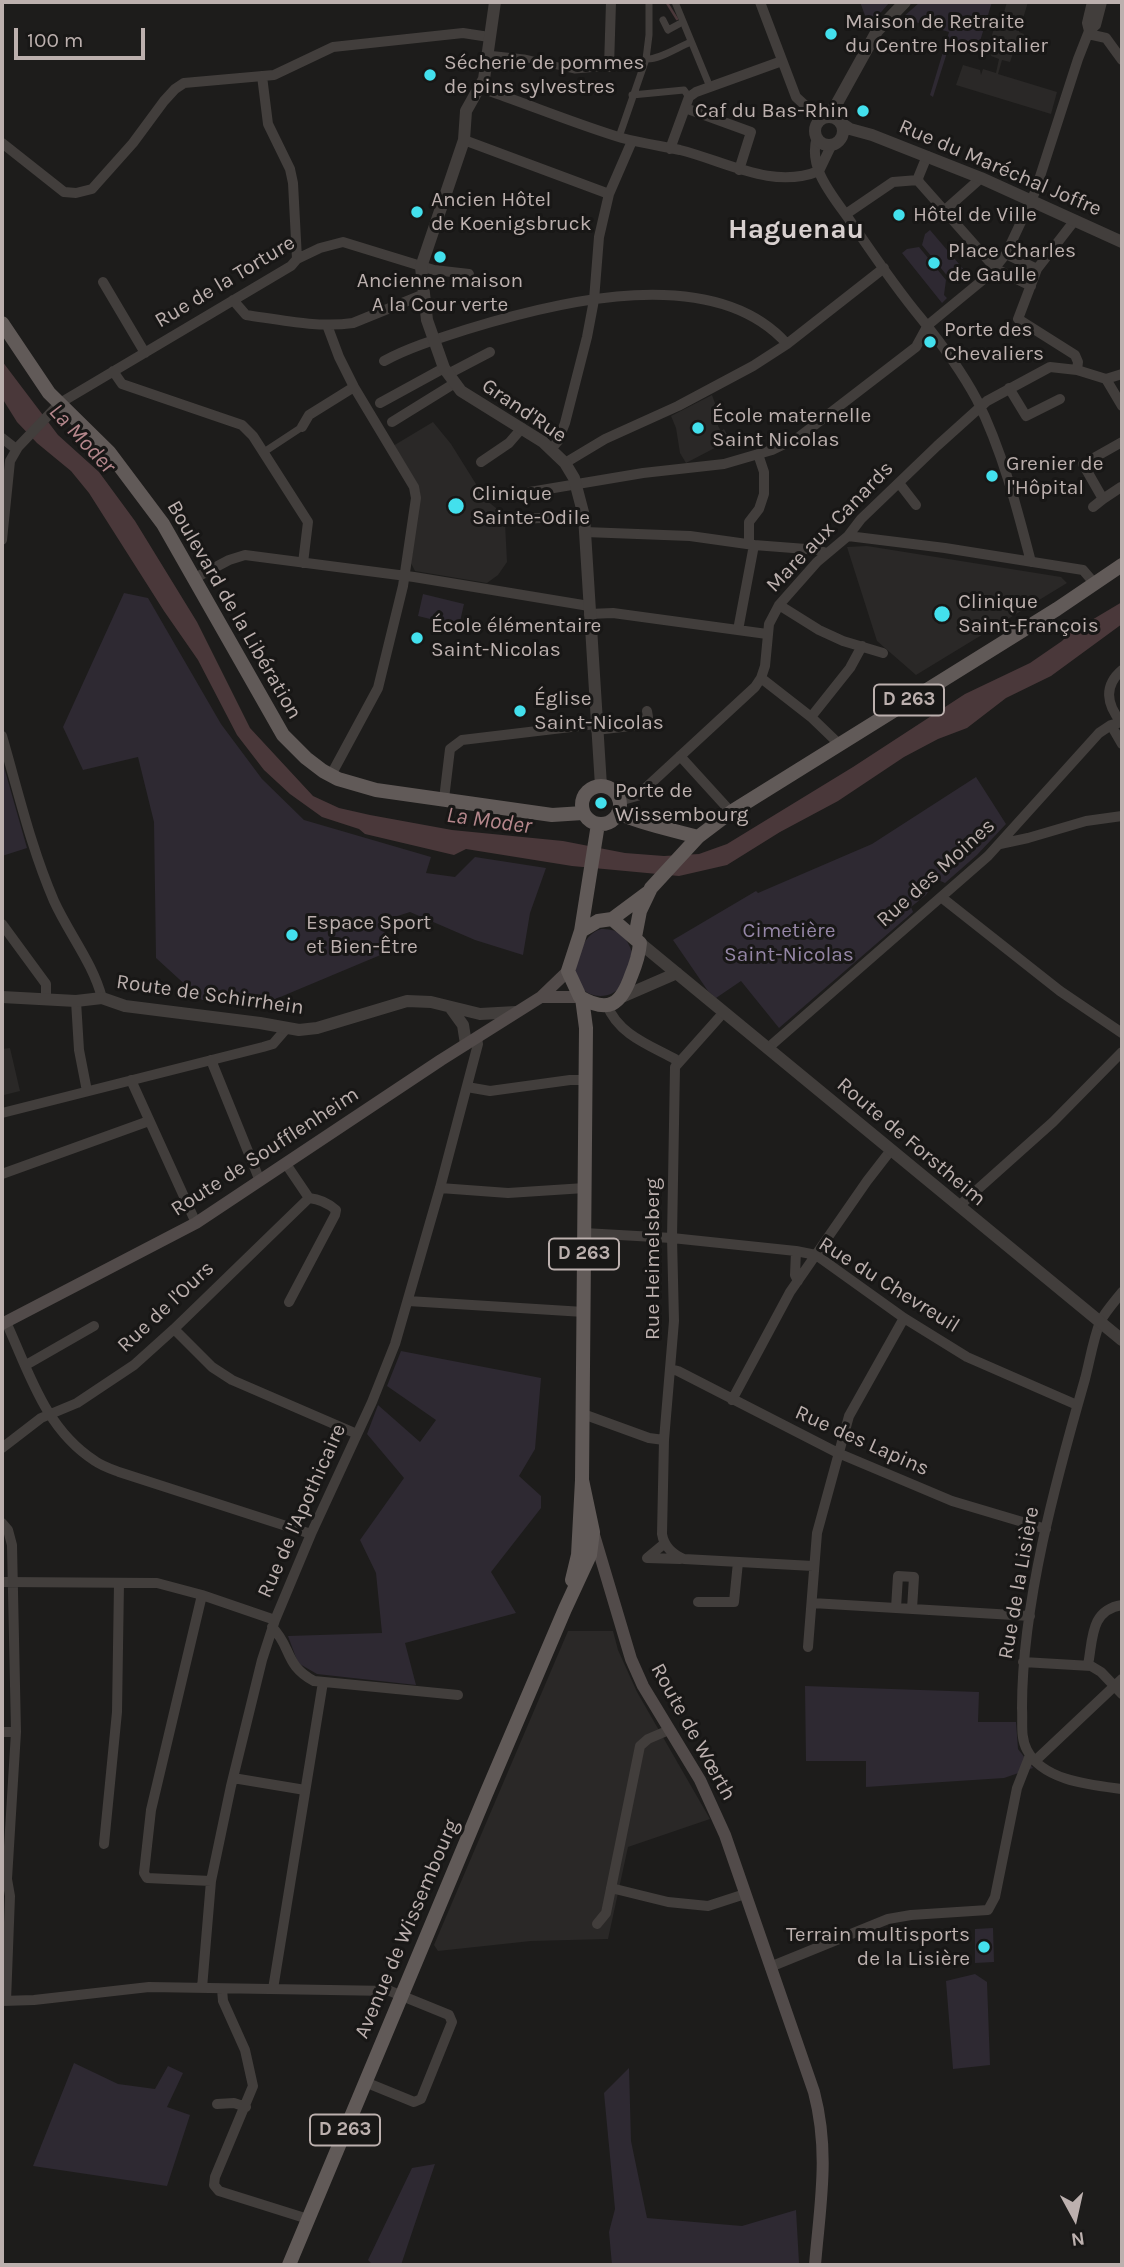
<!DOCTYPE html>
<meta charset="utf-8">
<style>
body{margin:0}
#map{position:relative;width:1124px;height:2267px;overflow:hidden;background:#1d1c1b;font-family:Karla,sans-serif}
canvas{display:block}
.frame{position:absolute;inset:0;border:4px solid #bcb0ae;pointer-events:none}
.north{position:absolute;left:1040px;top:2183px;width:70px;height:70px;-webkit-text-stroke:5px #181716;paint-order:stroke;rotate:172deg;font-size:19px;font-weight:700;line-height:28px;text-align:center;color:#bcb0ae}
.north::after{content:'';display:block;margin:auto;width:24px;height:32px;background:#bcb0ae;clip-path:polygon(50% 0,100% 100%,50% 72%,0 100%)}
.scale{position:absolute;left:14px;top:28px;width:131px;height:32px;box-sizing:border-box;border:4px solid #bcb0ae;border-top:0;padding-left:9px;font-size:21px;line-height:24px;white-space:nowrap;color:#bcb0ae;-webkit-text-stroke:5px #181716;paint-order:stroke}
</style>
<div id="map">
<canvas width="1124" height="2267"></canvas>
<div class="frame"></div>
<div class="north">N</div>
<div class="scale">100 m</div>
</div>
<script>
const g = document.querySelector('canvas').getContext('2d');
g.lineJoin = 'round';
function fillPath(path, color) {
  g.fillStyle = color;
  g.fill(path, 'evenodd');
}
function strokePath(path, color, width, dash) {
  g.strokeStyle = color;
  g.lineWidth = width;
  g.lineCap = dash ? 'butt' : 'round';
  g.setLineDash(dash || []);
  g.stroke(path);
}
function label(font, color, halo, rows, align = 'center') {
  g.font = font + ' Karla,sans-serif';
  g.lineWidth = 6;
  g.setLineDash([]);
  g.textBaseline = 'middle';
  g.strokeStyle = halo;
  g.fillStyle = color;
  for (const [text, x, y, turn = 0] of rows) {
    g.save();
    g.translate(x, y);
    g.rotate((+turn || 0) * Math.PI / 180);
    g.textAlign = isNaN(turn) ? turn : align;
    if (halo) g.strokeText(text, 0, 0);
    g.fillText(text, 0, 0);
    g.restore();
  }
}
fillPath(new Path2D(`
 M1007,2H1028L1019,32L1024,34L1019,51L1014,50L1010,62L1002,60L998,74L1057,92L1051,114L956,85L963,65L980,70L981,75L983,69L996,73L999,59L991,56L994,44L990,42L995,25L1000,26Z
 M712,395L717,409L713,412L720,418L718,426L721,431L724,429L730,440L686,463L680,453L676,428L671,416Z
 M433,422L451,444L486,500L501,512L505,523L507,562L498,575L487,583L415,571L411,563L420,492L393,446Z
 M867,546L1061,577L1067,583L916,675L877,641L847,547Z
 M10,1048L20,1091L4,1095L2,1094V1049Z
 M568,1631H613L618,1650L637,1692L710,1819L628,1847L608,1939L531,1941L438,1951L434,1945Z`), '#2a2827');
fillPath(new Path2D(`
 M860,2H888L889,3L869,26Z
 M920,2H992L977,51L950,43L933,97L930,95L949,32L902,18Z
 M930,230L971,278L967,282L964,279L949,278L922,245L925,234Z
 M919,247L946,280L944,295L947,298L942,303L902,253L907,249Z
 M124,593L148,598L221,724L262,779L304,820L431,857L426,873L455,877L475,857L546,868L530,913L523,955L475,940L410,912L382,921L390,951L266,1003L202,1000L156,958L154,822L138,757L83,770L63,727Z
 M423,594L464,604L459,626L418,616Z
 M2,760L27,848L2,856Z
 M976,777L1006,824L977,855L945,883L936,879L926,895L911,907L913,912L779,1028L741,981L716,998L708,991L673,940L756,891L758,893L872,844Z
 M601,929C618,928 627,937 632,952C629,963 626,975 621,985C614,998 592,1000 582,988C579,984 577,977 575,972C578,955 583,935 601,929Z
 M401,1351L541,1378L535,1449L519,1476L541,1496V1508L491,1572L516,1613L405,1643L416,1685L317,1674L298,1663L288,1636L382,1633L376,1573L360,1540L404,1478L367,1434L378,1405L420,1442L436,1420L387,1386Z
 M805,1686L979,1692L978,1722H1016L1018,1749L1033,1768L1004,1778L866,1787V1761H806Z
 M993,1928L994,1962L975,1963V1929Z
 M975,1974L987,1982L990,2065L953,2069L946,1981Z
 M74,2063L118,2084L155,2089L168,2066L183,2073L167,2107L190,2115L167,2186L33,2166Z
 M629,2068L631,2141L647,2218L742,2226L796,2210L799,2263L785,2265H612L609,2232L615,2209L604,2093Z
 M435,2164L401,2265H373L368,2260L412,2168Z`), '#2e2932');
fillPath(new Path2D(`
 M2,361L58,435L99,472L135,521L197,622L250,728L313,796L339,808L370,815L452,830L563,841L625,853L664,856L699,854L727,844L853,767L965,694L1030,663L1062,641L1070,633L1122,602V624L1051,676L1006,698L967,728L938,739L904,757L838,801L780,832L727,865L679,876L572,866L466,849L454,855L365,834L359,829L322,817L290,794L264,770L237,735L198,660L164,611L89,493L71,471L37,443L17,422L2,398Z`), '#4a383a');
strokePath(new Path2D(`
 M667,3L677,19`), '#4a383a', 2.5);
strokePath(new Path2D(`
 M675,2L710,87
 M663,20L668,30L679,24
 M487,54L524,58L575,70L609,67
 M646,59C659,60 678,47 691,42
 M632,95L684,90L689,97
 M620,134L646,59L649,35V2
 M264,452L302,427`), '#423e3c', 7);
strokePath(new Path2D(`
 M760,2L796,97L821,120
 M1089,31L1087,23L1092,2
 M1088,34L1106,38L1122,60
 M609,67L611,2
 M262,76L268,124L290,169L293,183L297,259
 M483,82L486,89L492,92C535,107 579,125 622,138C641,143 661,146 680,150C725,161 772,190 819,171L832,144
 M685,108L751,132L739,170
 M817,137C807,169 834,197 851,222C873,254 895,287 920,317C941,343 961,370 977,400C1002,450 1017,508 1031,562
 M464,140L609,194
 M2,143L64,192L76,193L92,189L133,143L164,101L175,89L184,83L274,75L333,47L463,33L489,37
 M670,149L689,97L696,92L782,61
 M927,156L918,178L919,182L996,269L1031,286
 M945,210L981,178
 M846,214L893,182L918,180
 M1075,220L1037,269L1018,319L1075,355L1078,362L1077,370
 M1006,254L1037,269
 M103,282L145,353
 M233,300L246,315C281,320 318,328 353,323L422,295
 M327,325L339,357L354,387L414,487L416,498L403,586L378,688L331,775
 M384,361C410,347 440,338 468,329C559,301 714,262 787,344
 M113,371L122,384L242,425L253,436L308,522L303,563
 M448,374L490,352
 M1106,379L1122,406
 M1106,379L1122,374
 M1009,388L1026,416L1060,399
 M380,403L444,368
 M392,422L455,383
 M302,427L309,415L354,387
 M2,438L16,449
 M1122,442L1083,464L1103,499L1121,487L1122,489
 M552,448L558,441L565,423L587,337L594,300L599,237L609,194L632,141
 M481,462L509,443L522,428
 M565,463L605,439L678,406L753,366L787,344L884,268
 M899,483L916,505
 M512,495L643,473L724,464L772,450L799,437L916,347L928,325L990,274L1006,254L1035,192L1078,59L1089,31L1096,25L1102,2
 M1093,507L1103,499
 M520,519L584,516
 M585,532L690,536L754,545L819,550L826,553
 M848,536L945,548L1083,570L1095,584
 M2,540L10,461L18,447L60,403L291,266L297,259L320,248L343,242L434,270L469,274
 M749,544V522L759,509L764,494V472L758,454
 M195,578L229,560L245,555L414,577L589,606
 M779,605L819,630L843,641L883,653
 M589,614L613,613L767,634
 M738,630L754,545
 M761,678L811,717L839,744
 M811,717L850,668L862,646
 M1121,722C1107,705 1103,686 1122,670
 M1111,725L1122,744
 M596,730L639,725L648,717L647,711
 M2,736C18,791 31,848 54,901C69,934 93,963 102,998
 M680,756L731,812
 M444,799L450,749L462,740L596,724
 M619,801L637,796L755,687L761,678L765,666L769,624L779,605L817,562L848,536L861,519L937,446L987,401L1050,367L1077,370L1106,379
 M1000,844L1028,838L1086,821L1122,816
 M941,897L1060,991L1122,1033
 M2,924L46,984V999
 M76,1001L79,1050L87,1091
 M607,1005C618,1034 649,1045 675,1059L677,1064
 M768,1048L988,856L1099,733L1111,725L1122,722
 M211,1060L260,1181
 M131,1080L196,1223
 M467,1087L490,1091L570,1080H586
 M2,1113L263,1047L273,1044L286,1029
 M2,1174L149,1121
 M440,1188L508,1193L585,1188
 M959,1206L1053,1122L1122,1052
 M584,1233L672,1238L796,1251L816,1255L904,1318L967,1357L1077,1405
 M796,1251L795,1275L798,1281
 M1122,1292C1115,1301 1105,1312 1100,1322C1093,1340 1090,1360 1085,1379C1056,1480 1022,1603 1022,1708C1023,1722 1020,1737 1027,1750C1043,1781 1091,1785 1122,1789
 M408,1301L584,1312
 M289,1302L335,1215L336,1210C328,1203 319,1199 309,1198
 M6,1322C29,1372 45,1429 95,1461C102,1466 111,1469 119,1472L311,1534
 M174,1329L212,1367L232,1380L357,1434
 M26,1365L94,1326
 M670,1369L678,1371L838,1453L952,1501L1046,1529
 M732,1400L790,1292L867,1181L891,1150
 M583,1414L649,1438L664,1440L674,1321L672,1238L675,1067L724,1012
 M664,1440L662,1534C664,1546 672,1554 684,1559L813,1566
 M2,1448L41,1418L77,1403L134,1365L174,1329L309,1198L286,1164
 M2,1523L8,1530L12,1545L16,1732L7,1879L10,1896L6,2001
 M665,1543L647,1558L680,1559
 M2,1582L157,1583L202,1595L275,1620
 M202,1595L151,1810L144,1873L147,1878L211,1881
 M698,1602H734L738,1562
 M812,1603L1030,1616
 M896,1608L898,1576L914,1577L912,1609
 M272,1627C292,1647 284,1665 314,1681L458,1695
 M808,1647L817,1533L849,1416L904,1318
 M1023,1662L1091,1666L1101,1672L1122,1694
 M1088,1665C1093,1639 1090,1610 1122,1605
 M2,1732H16
 M1035,1761L1122,1679
 M233,1778L305,1790
 M104,1844L117,1712L119,1583
 M611,1888L668,1902L708,1906L745,1894
 M597,1924L606,1913L640,1746L648,1739L669,1730
 M770,1967L888,1919L911,1915L988,1910L995,1897L1017,1788L1030,1755
 M202,1988L211,1881L231,1786L262,1660L275,1620L311,1534L372,1402L395,1344L440,1188L478,1044L477,1038
 M222,1989L223,2001L245,2050L253,2086L215,2177L214,2185L219,2191L308,2219
 M273,1989L323,1682
 M2,2001L34,2000L149,1987L390,1991L449,2015L452,2022L421,2099L414,2102L365,2082
 M217,2104L234,2103L246,2107`), '#423e3c', 10);
strokePath(new Path2D(`
 M495,2L484,79L466,111L464,140L421,267L427,320L444,368L461,391L543,442L565,463L574,478L584,516L601,786
 M826,117L836,105L877,31L905,2
 M815 131a14 14 0 1 1 28 0a14 14 0 1 1-28 0Z
 M841,123L850,129L872,135L981,178L1122,242
 M640,943L1122,1340
 M624,996L677,973
 M2,997L76,1001L102,998L125,1006L260,1023L299,1030L317,1028L407,1001L431,1002L480,1014L516,1012
 M450,1007L463,1025L466,1044`), '#423e3c', 12);
strokePath(new Path2D(`
 M541,997H580
 M2,1324L196,1223L441,1060L541,997L568,971
 M594,1535L631,1659L643,1686L700,1780L725,1835L814,2092C830,2153 820,2204 815,2265`), '#524b4a', 12);
strokePath(new Path2D(`
 M2,323L49,393L109,452L163,524L283,735L306,758L323,771L338,779L376,790L552,815L583,813
 M582 805a19 19 0 1 1 38 0a19 19 0 1 1-38 0Z
 M618,813C644,825 670,829 698,837
 M612,919L647,893
 M581,931L598,921L612,919L640,943C639,955 636,964 631,976C621,1004 609,1014 580,997L568,971L581,931L598,824
 M635,937L640,911L651,888L698,837L731,812L1057,609L1122,565
 M572,1580L578,1555L582,1480L586,1028L582,998
 M289,2265L486,1794L565,1609L590,1555L593,1532L582,1480`), '#615a58', 14);
for (const [x, y, r, color] of [
 [831,34,7,"#43e0ed"],
 [430,75,7,"#43e0ed"],
 [863,111,7,"#43e0ed"],
 [417,212,7,"#43e0ed"],
 [899,215,7,"#43e0ed"],
 [440,257,7,"#43e0ed"],
 [934,263,7,"#43e0ed"],
 [930,342,7,"#43e0ed"],
 [698,428,7,"#43e0ed"],
 [992,476,7,"#43e0ed"],
 [456,506,9,"#43e0ed"],
 [942,614,9,"#43e0ed"],
 [417,638,7,"#43e0ed"],
 [520,711,7,"#43e0ed"],
 [601,803,7,"#43e0ed"],
 [292,935,7,"#43e0ed"],
 [984,1947,7,"#43e0ed"]
]) {
  const dot = new Path2D();
  dot.arc(x, y, r, 0, 2 * Math.PI);
  g.fillStyle = color;
  g.fill(dot);
  strokePath(dot, '#181716', 2.5);
}
for (const [x, y, w] of [
 [909,700,70],
 [584,1254,70],
 [345,2130,70]
]) {
  const box = new Path2D();
  box.roundRect(x - w / 2, y - 15.5, w, 31, 5);
  g.fillStyle = '#181716';
  g.fill(box);
  strokePath(box, '#bcb0ae', 2);
}
label('bold 19px', '#bcb0ae', null, [
 ["D 263",909,700],
 ["D 263",584,1254],
 ["D 263",345,2130]
]);
label('21px', '#bcb0ae', '#181716', [
 ["Maison de Retraite",845,22],
 ["du Centre Hospitalier",845,46],
 ["Sécherie de pommes",444,63],
 ["de pins sylvestres",444,87],
 ["Caf du Bas-Rhin",849,111,"right"],
 ["Ancien Hôtel",431,200],
 ["de Koenigsbruck",431,224],
 ["Hôtel de Ville",913,215],
 ["Place Charles",948,251],
 ["de Gaulle",948,275],
 ["Ancienne maison",440,281,"center"],
 ["A la Cour verte",440,305,"center"],
 ["Porte des",944,330],
 ["Chevaliers",944,354],
 ["École maternelle",712,416],
 ["Saint Nicolas",712,440],
 ["Grenier de",1006,464],
 ["l'Hôpital",1006,488],
 ["Clinique",472,494],
 ["Sainte-Odile",472,518],
 ["Clinique",958,602],
 ["Saint-François",958,626],
 ["École élémentaire",431,626],
 ["Saint-Nicolas",431,650],
 ["Église",534,699],
 ["Saint-Nicolas",534,723],
 ["Porte de",615,791],
 ["Wissembourg",615,815],
 ["Espace Sport",306,923],
 ["et Bien-Être",306,947],
 ["Terrain multisports",970,1935,"right"],
 ["de la Lisière",970,1959,"right"]
], 'left');
label('21px', '#bcb0ae', '#181716', [
 ["Rue du Maréchal Joffre",1000,168,23],
 ["Rue de la Torture",225,282,-31],
 ["Grand'Rue",524,411,34],
 ["Mare aux Canards",830,527,-46],
 ["Boulevard de la Libération",234,610,60],
 ["Rue des Moines",936,873,-42],
 ["Route de Schirrhein",210,995,8],
 ["Route de Forstheim",911,1142,40],
 ["Route de Soufflenheim",265,1152,-33],
 ["Rue Heimelsberg",653,1259,-90],
 ["Rue du Chevreuil",889,1285,32],
 ["Rue de l'Ours",166,1307,-43],
 ["Rue des Lapins",862,1441,24],
 ["Rue de l'Apothicaire",302,1511,-66],
 ["Rue de la Lisière",1019,1583,-80],
 ["Route de Wœrth",693,1732,61],
 ["Avenue de Wissembourg",407,1929,-67]
]);
label('21px', '#9586a6', '#181716', [
 ["Cimetière",789,931],
 ["Saint-Nicolas",789,955]
]);
label('italic 23px', '#b5878c', '#181716', [
 ["La Moder",82,439,47],
 ["La Moder",489,821,8]
]);
label('bold 28px', '#d8d0cf', '#181716', [
 ["Haguenau",796,230]
]);
</script>
